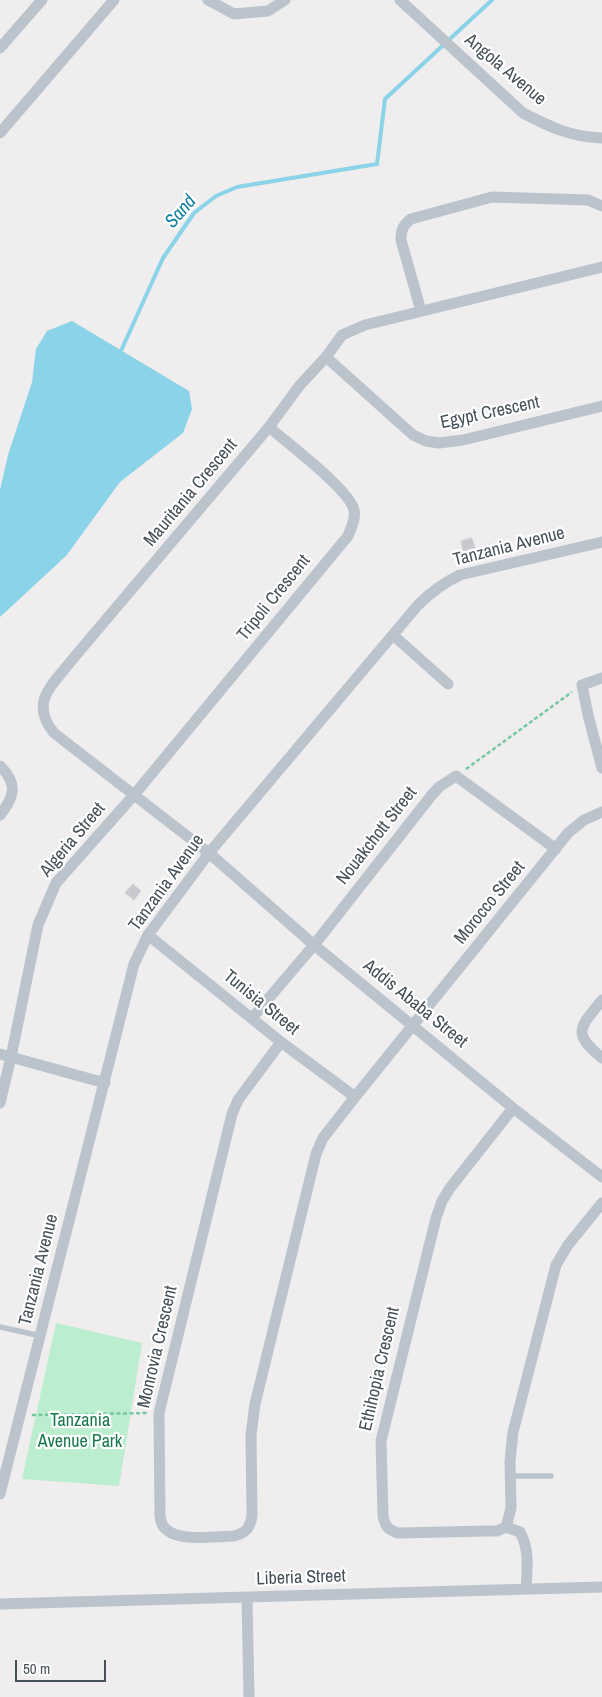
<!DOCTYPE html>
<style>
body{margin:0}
#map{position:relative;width:602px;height:1697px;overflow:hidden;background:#efeded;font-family:"Archivo Narrow",sans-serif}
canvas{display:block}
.scale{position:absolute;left:15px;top:1660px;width:91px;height:22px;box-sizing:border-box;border:2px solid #465059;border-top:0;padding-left:6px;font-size:15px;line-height:18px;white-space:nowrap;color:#465059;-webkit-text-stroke:4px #fff;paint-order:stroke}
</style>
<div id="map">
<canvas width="602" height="1697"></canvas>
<div class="scale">50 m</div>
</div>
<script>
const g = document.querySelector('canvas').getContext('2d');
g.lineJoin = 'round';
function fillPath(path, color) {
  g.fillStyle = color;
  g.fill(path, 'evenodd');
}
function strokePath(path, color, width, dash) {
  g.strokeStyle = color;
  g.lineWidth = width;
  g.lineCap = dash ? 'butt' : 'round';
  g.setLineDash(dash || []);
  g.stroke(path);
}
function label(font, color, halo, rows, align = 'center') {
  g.font = font + ' "Archivo Narrow",sans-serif';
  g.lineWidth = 4.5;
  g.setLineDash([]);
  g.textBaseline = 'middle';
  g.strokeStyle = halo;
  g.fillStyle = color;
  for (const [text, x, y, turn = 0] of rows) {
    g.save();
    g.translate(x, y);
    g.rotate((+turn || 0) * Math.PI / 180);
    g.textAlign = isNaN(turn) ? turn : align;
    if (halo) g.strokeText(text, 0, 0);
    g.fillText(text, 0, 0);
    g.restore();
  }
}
fillPath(new Path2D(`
 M56,1323L142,1343L119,1486L22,1479Z`), '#bbedcf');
fillPath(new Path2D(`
 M72,321L189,391L192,409L183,433L120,482L66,556L0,617V490L8,455L32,382L36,349L47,331Z`), '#8ad3e8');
strokePath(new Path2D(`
 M120,353L163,258L194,213L216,196L237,187L377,164L385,99L492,0`), '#8ad3e8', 4);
const building = new Path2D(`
 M472,538L475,548L463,551L461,541Z
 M133,884L141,891L134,900L125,893Z`);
fillPath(building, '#c7c9cf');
strokePath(building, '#d1d3d8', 1);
strokePath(new Path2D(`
 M466,769L572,692
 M32,1415L149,1413`), '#75c9a1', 2.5, [4, 2.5]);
strokePath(new Path2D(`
 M0,1327L41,1336
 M510,1476H551`), '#bbc4cc', 5.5);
strokePath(new Path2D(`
 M208,0L234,14L268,11L285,0
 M400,0L523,113C550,127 571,137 602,138
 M0,48L42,0
 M0,133L114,0
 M602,267L365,325L342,335L326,357L300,385L269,427L71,661C52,686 29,702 54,733L209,853L314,945L513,1108L602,1177
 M421,311L401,240C401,230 403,225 411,219L492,197L588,200L602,206
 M326,357L413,435L426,441L439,443L463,440L602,406
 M393,635L448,684
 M602,678L582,685L588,715L602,768
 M0,766C18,784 15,796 0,815
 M148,935L281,1042L355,1097
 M602,1000C580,1028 571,1032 602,1058
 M252,1018L314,945L431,796L439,787L456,776L556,849
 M281,1042L238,1100L232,1114L159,1413L160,1516C161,1522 162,1527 167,1530C181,1542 216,1536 234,1536C246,1533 250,1528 252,1516L251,1435L255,1404L316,1154L323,1138L355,1097L568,833L584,820L602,812
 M0,1054L105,1083
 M0,1103L11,1057L38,925L56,883L134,795L348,536C351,528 356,519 354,510C350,490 287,443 269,427
 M513,1108L450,1188L442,1201L436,1218L381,1441L383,1516C385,1526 388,1530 398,1533L487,1531H497L506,1527L511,1508L510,1461L513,1432L556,1265L568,1245L602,1203
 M0,1494L134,964L148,935L209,853L418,605C431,592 443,583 460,575L602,542
 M506,1527L520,1532C530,1550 527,1570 526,1589
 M247,1598L249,1697
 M0,1604L602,1587`), '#bbc4cc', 11);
label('18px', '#465059', '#fff', [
 ["Angola Avenue",505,70,40],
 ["Egypt Crescent",490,413,-12],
 ["Mauritania Crescent",191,493,-50],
 ["Tanzania Avenue",509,547,-14],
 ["Tripoli Crescent",274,598,-51],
 ["Nouakchott Street",377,836,-52],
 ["Algeria Street",73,840,-50],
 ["Tanzania Avenue",167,883,-54],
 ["Morocco Street",490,903,-51],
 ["Tunisia Street",261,1003,39],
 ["Addis Ababa Street",415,1004,39],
 ["Tanzania Avenue",39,1270,-76],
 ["Monrovia Crescent",158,1347,-77],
 ["Ethihopia Crescent",380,1369,-77],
 ["Liberia Street",301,1578,-2]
]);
label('18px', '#19784a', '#fff', [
 ["Tanzania",80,1421],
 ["Avenue Park",80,1442]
]);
label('italic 19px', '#1180a1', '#fff', [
 ["Sand",181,212,-49]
]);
</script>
